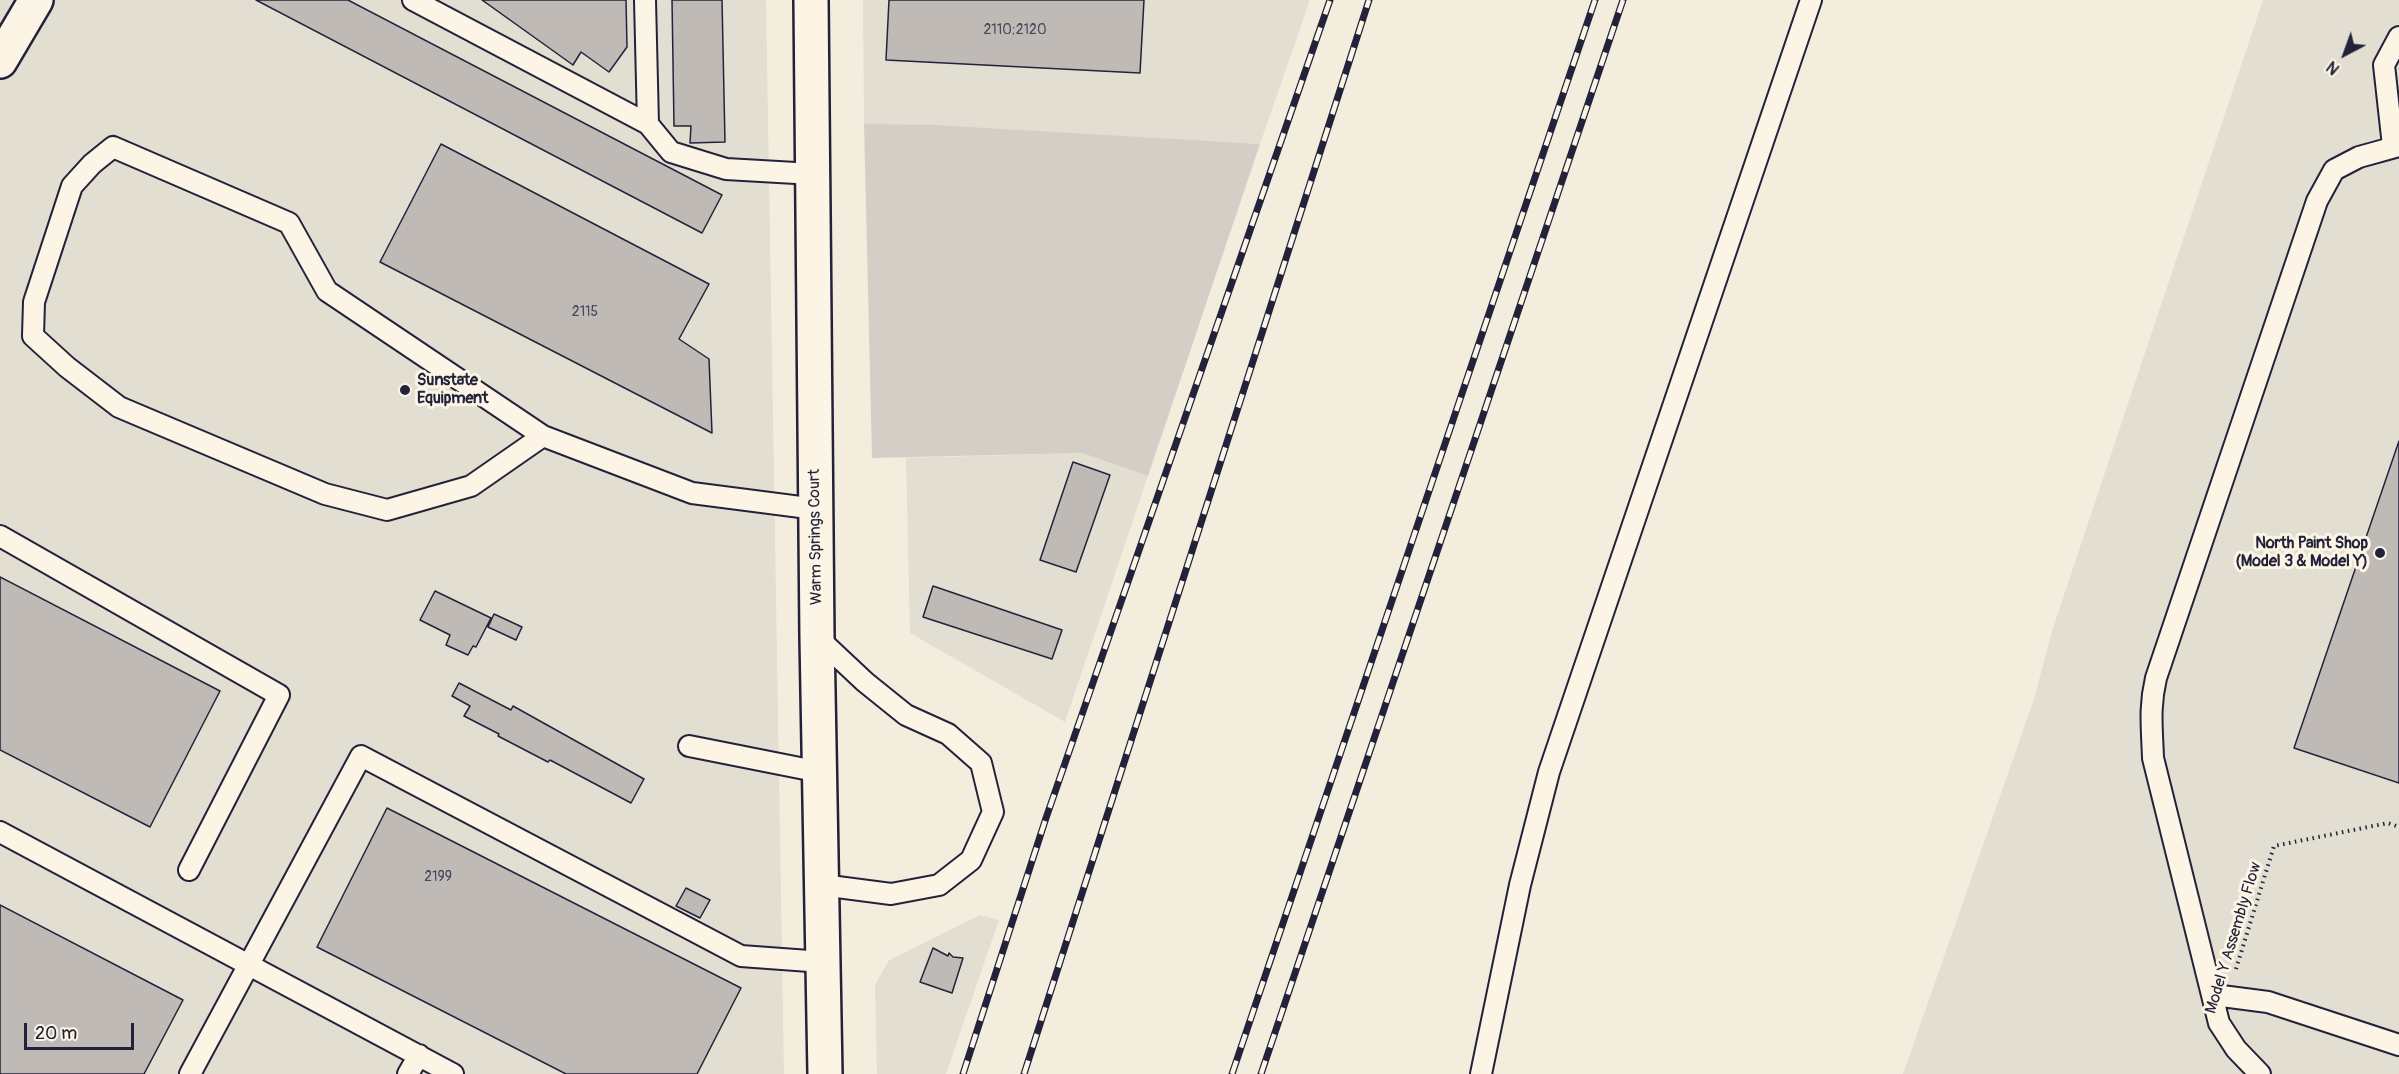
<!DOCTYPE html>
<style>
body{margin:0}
#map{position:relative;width:2399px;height:1074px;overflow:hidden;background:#f3edde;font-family:Pangolin,sans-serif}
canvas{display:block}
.north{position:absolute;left:2315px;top:24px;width:60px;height:60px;-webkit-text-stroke:4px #fcf5e5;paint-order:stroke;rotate:221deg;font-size:16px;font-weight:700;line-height:24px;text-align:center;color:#22223b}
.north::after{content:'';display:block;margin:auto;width:21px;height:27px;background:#22223b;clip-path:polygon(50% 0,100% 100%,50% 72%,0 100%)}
.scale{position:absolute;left:24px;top:1023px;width:110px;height:27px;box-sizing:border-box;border:3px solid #22223b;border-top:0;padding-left:8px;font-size:18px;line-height:21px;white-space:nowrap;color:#22223b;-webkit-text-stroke:4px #fcf5e5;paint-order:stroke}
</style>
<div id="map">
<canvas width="2399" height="1074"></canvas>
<div class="north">N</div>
<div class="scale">20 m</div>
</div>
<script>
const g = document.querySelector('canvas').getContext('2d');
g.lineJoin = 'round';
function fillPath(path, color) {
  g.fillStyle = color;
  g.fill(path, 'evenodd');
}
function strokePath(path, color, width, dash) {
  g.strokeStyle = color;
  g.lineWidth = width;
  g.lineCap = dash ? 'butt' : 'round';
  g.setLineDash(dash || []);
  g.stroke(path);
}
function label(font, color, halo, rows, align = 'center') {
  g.font = font + ' Pangolin,sans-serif';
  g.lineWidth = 6;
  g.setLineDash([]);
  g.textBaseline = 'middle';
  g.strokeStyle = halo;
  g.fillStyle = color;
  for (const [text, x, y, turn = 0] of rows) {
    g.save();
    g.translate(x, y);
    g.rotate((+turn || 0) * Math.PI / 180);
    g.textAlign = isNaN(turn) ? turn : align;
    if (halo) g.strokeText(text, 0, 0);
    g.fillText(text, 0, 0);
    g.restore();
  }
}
fillPath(new Path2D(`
 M0,0H766L784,1074H0Z
 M863,0H1310L1260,144L864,124Z
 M2263,0H2399V1074H1903L2034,699L2052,631Z
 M1082,453L1148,476L1065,722L910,633L906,458Z
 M980,915L999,920L946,1074H877L875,985L889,960Z`), '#e3ded2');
fillPath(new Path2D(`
 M864,124L934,125L1260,144L1148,476L1082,453L872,458Z`), '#d4cfc6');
const building = new Path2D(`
 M256,0H348L722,195L702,233Z
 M482,0H626L627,47L609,72L581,52L573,65Z
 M672,0H722L725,142L690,143L691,126H674Z
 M889,0H1144L1140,73L886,60Z
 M441,144L709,284L679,339L709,359L712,433L380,262Z
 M2399,441V783L2294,748Z
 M1073,462L1110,475L1076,572L1040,560Z
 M0,577L220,691L150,827L0,750Z
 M933,586L1062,630L1052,659L923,617Z
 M435,591L491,618L476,647L473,646L468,655L446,645L450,635L420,620Z
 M494,614L522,627L516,640L488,627Z
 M459,683L511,710L513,706L644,779L631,803L550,760L548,762L498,736L499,734L464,716L470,706L452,696Z
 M387,808L741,988L697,1074H566L317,947Z
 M686,888L710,900L700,918L676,906Z
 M0,905L183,1000L144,1074H0Z
 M933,948L948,956L949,953L953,957L963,958L952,993L920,982Z`);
fillPath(building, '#bfbab6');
strokePath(building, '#22223b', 1.5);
const service = new Path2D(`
 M413,0L648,124L645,0
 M648,124L671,152L726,169L813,174
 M2393,146L2384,65L2399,37
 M543,436L471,486L387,510L325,494L119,407L67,367L33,336L34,302L72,186L92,164L113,147L289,223L327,291L543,436L692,493L816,509
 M0,536L279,695L189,870
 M817,637L865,682L906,715L948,734L981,763L993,812L971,860L939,885L891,894L822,885
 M689,746L820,772
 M0,832L453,1074
 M2214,995L2268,1002L2399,1045
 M190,1074L361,756L741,956L823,962
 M408,1074L419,1055
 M1481,1074L1520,885L1549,772L1811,0
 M2260,1074L2236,1049L2219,1023L2153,758C2152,727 2149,708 2156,678L2317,201L2334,170L2359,157L2399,146`);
const minor = new Path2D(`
 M811,0L817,637L825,1074`);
const primary = new Path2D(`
 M0,61L36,0`);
strokePath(service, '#22223b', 24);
strokePath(minor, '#22223b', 38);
strokePath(primary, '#22223b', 38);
strokePath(new Path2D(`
 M2236,969L2274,846L2388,823L2399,827`), '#22223b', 4, [1.5, 4.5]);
strokePath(service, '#fcf5e5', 20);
strokePath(minor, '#fcf5e5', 33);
strokePath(primary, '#fcf5e5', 33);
const rail = new Path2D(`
 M963,1074L1046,818L1330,0
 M1024,1074L1369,0
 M1232,1074L1595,0
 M1261,1074L1623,0`);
strokePath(rail, '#22223b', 7);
strokePath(rail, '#fcf5e5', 4.5, [14]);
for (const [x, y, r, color] of [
 [405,390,6,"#22223b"],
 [2380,553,6,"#22223b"]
]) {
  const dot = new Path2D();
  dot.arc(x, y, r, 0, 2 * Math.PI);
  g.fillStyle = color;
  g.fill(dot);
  strokePath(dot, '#fcf5e5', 2);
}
label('14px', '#49485a', null, [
 ["2110;2120",1015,30],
 ["2115",585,312],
 ["2199",438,877]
]);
label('bold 16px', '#22223b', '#fcf5e5', [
 ["Sunstate",417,381],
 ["Equipment",417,399],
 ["North Paint Shop",2368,544,"right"],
 ["(Model 3 & Model Y)",2368,562,"right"]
], 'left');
label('16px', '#22223b', '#fcf5e5', [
 ["Warm Springs Court",816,537,-91],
 ["Model Y Assembly Flow",2234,938,-73]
]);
</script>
